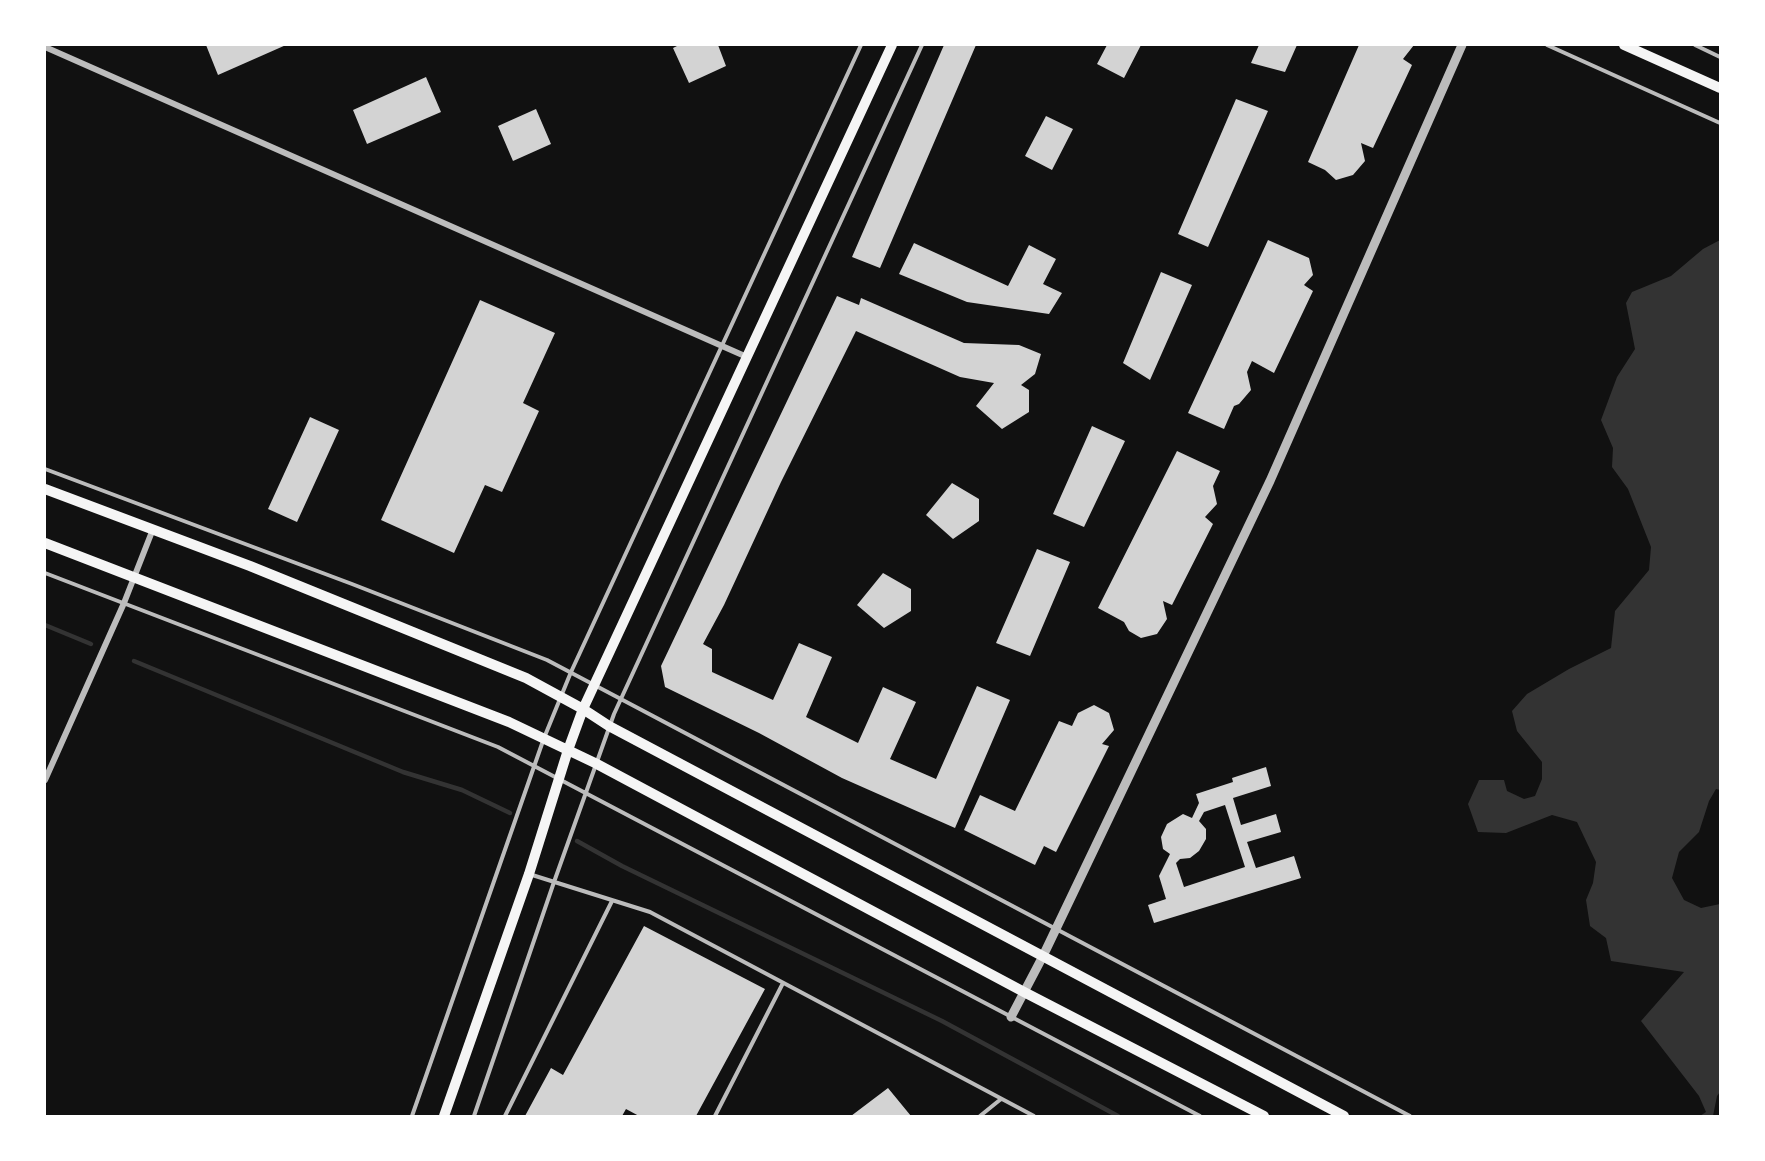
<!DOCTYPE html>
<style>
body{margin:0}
#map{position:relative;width:1765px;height:1161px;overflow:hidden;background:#111;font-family:Montserrat,sans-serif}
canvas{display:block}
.frame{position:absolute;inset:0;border:46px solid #fff;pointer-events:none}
</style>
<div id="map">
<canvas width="1765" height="1161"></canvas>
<div class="frame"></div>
</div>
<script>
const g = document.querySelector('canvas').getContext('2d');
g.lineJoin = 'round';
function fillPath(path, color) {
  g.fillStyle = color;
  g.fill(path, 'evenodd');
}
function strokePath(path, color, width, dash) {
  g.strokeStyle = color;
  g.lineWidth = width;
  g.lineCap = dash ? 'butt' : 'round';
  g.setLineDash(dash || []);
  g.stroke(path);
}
fillPath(new Path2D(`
 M1720,240V790L1716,789L1709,801L1699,832L1679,852L1672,878L1684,900L1701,908L1720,904V1092L1717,1096L1713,1116H1700L1706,1112L1699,1096L1641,1021L1684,972L1611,961L1606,938L1590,926L1586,900L1593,883L1596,862L1577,822L1552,815L1506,833L1478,832L1468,804L1479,780H1504L1507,791L1524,799L1535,796L1542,779V762L1517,731L1512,711L1527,694L1569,669L1611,648L1615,611L1649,570L1651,547L1628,489L1612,467L1613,448L1601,420L1617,377L1635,349L1626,303L1632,292L1671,276L1703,249Z`), '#333');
strokePath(new Path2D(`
 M45,625L91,644
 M134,661L403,772L462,790L510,813
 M577,841L622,866L942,1021L1118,1116`), '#333', 4.5);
fillPath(new Path2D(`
 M206,45H286L218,75Z
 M679,45H718L726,66L689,83L673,48Z
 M944,45H976L880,268L852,257Z
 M1107,45H1141L1124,78L1097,64Z
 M1259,45H1297L1285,72L1251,63Z
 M1359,45H1414L1403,59L1412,65L1373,148L1361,143L1365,161L1353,175L1336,180L1325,170L1308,162Z
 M426,77L441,112L367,144L353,110Z
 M1236,99L1268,111L1208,247L1178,234Z
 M536,109L551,144L513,161L498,126Z
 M1046,116L1073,129L1052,170L1025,156Z
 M1268,240L1309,258L1313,275L1304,285L1313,291L1274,373L1252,361L1247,372L1251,390L1239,404L1234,406L1224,429L1188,413Z
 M914,243L1008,286L1029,245L1056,259L1043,284L1062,293L1049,314L967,302L899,274Z
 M1161,272L1192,285L1150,380L1123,363Z
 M837,296L859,305L861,298L964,343L1019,345L1041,354L1035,374L1021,385L1029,390V412L1002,429L976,406L994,383L960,377L856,331L781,482L724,605L703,644L712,649V672L773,700L799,643L832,657L806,717L858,743L883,687L916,702L890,759L936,779L977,686L1010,700L955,828L842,778L759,733L665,687L661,666Z
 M480,300L555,333L523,403L539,411L502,492L485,485L454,553L381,520Z
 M310,417L339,430L297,522L268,509Z
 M1092,426L1125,441L1084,527L1053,514Z
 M1177,451L1220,471L1213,486L1217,504L1205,517L1213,524L1172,605L1163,601L1167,619L1157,634L1141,638L1129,631L1124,622L1098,608Z
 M952,483L979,499V521L953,539L926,515Z
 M1037,549L1070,562L1030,656L996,643Z
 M883,573L911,589V611L884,628L857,605Z
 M1094,705L1109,713L1114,730L1102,744L1109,746L1056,852L1044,846L1035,865L964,830L980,795L1015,811L1059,721L1072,726L1078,713Z
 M1266,767L1271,786L1233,798L1241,825L1276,814L1281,832L1247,842L1256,868L1294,856L1301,878L1154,923L1148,905L1166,899L1159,876L1170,854L1163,849L1161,837L1167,824L1183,814L1192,818L1199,803L1196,794L1233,782L1232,778ZM1225,805L1245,867L1184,887L1176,863L1180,859L1190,858L1199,851L1206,839V829L1199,821L1204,812Z
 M644,926L765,989L696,1116H639L626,1109L622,1116H525L551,1068L563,1075Z
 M888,1088L911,1116H851Z`), '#d3d3d3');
strokePath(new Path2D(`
 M1547,45L1720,123
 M1695,45L1720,57
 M45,469L352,584L547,660L1410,1116
 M45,573L498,747L1200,1116
 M529,874L650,912L1034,1116
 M412,1116L544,738L571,672L861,45
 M474,1116L554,882L614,714L922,45
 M505,1116L612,901
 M715,1116L783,983
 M980,1116L1001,1099`), '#bcbcbc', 4);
strokePath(new Path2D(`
 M45,47L747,357
 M45,780L124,603L153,529`), '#bcbcbc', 6);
strokePath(new Path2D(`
 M1011,1017L1043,956L1270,481L1462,45`), '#bcbcbc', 9);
strokePath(new Path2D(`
 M1624,45L1720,88
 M45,489L250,566L526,678L583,709L609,726L1344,1116
 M45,543L509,722L595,763L1024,992L1264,1116
 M444,1116L529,874L568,750L583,709L892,45`), '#f5f5f5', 10);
</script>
